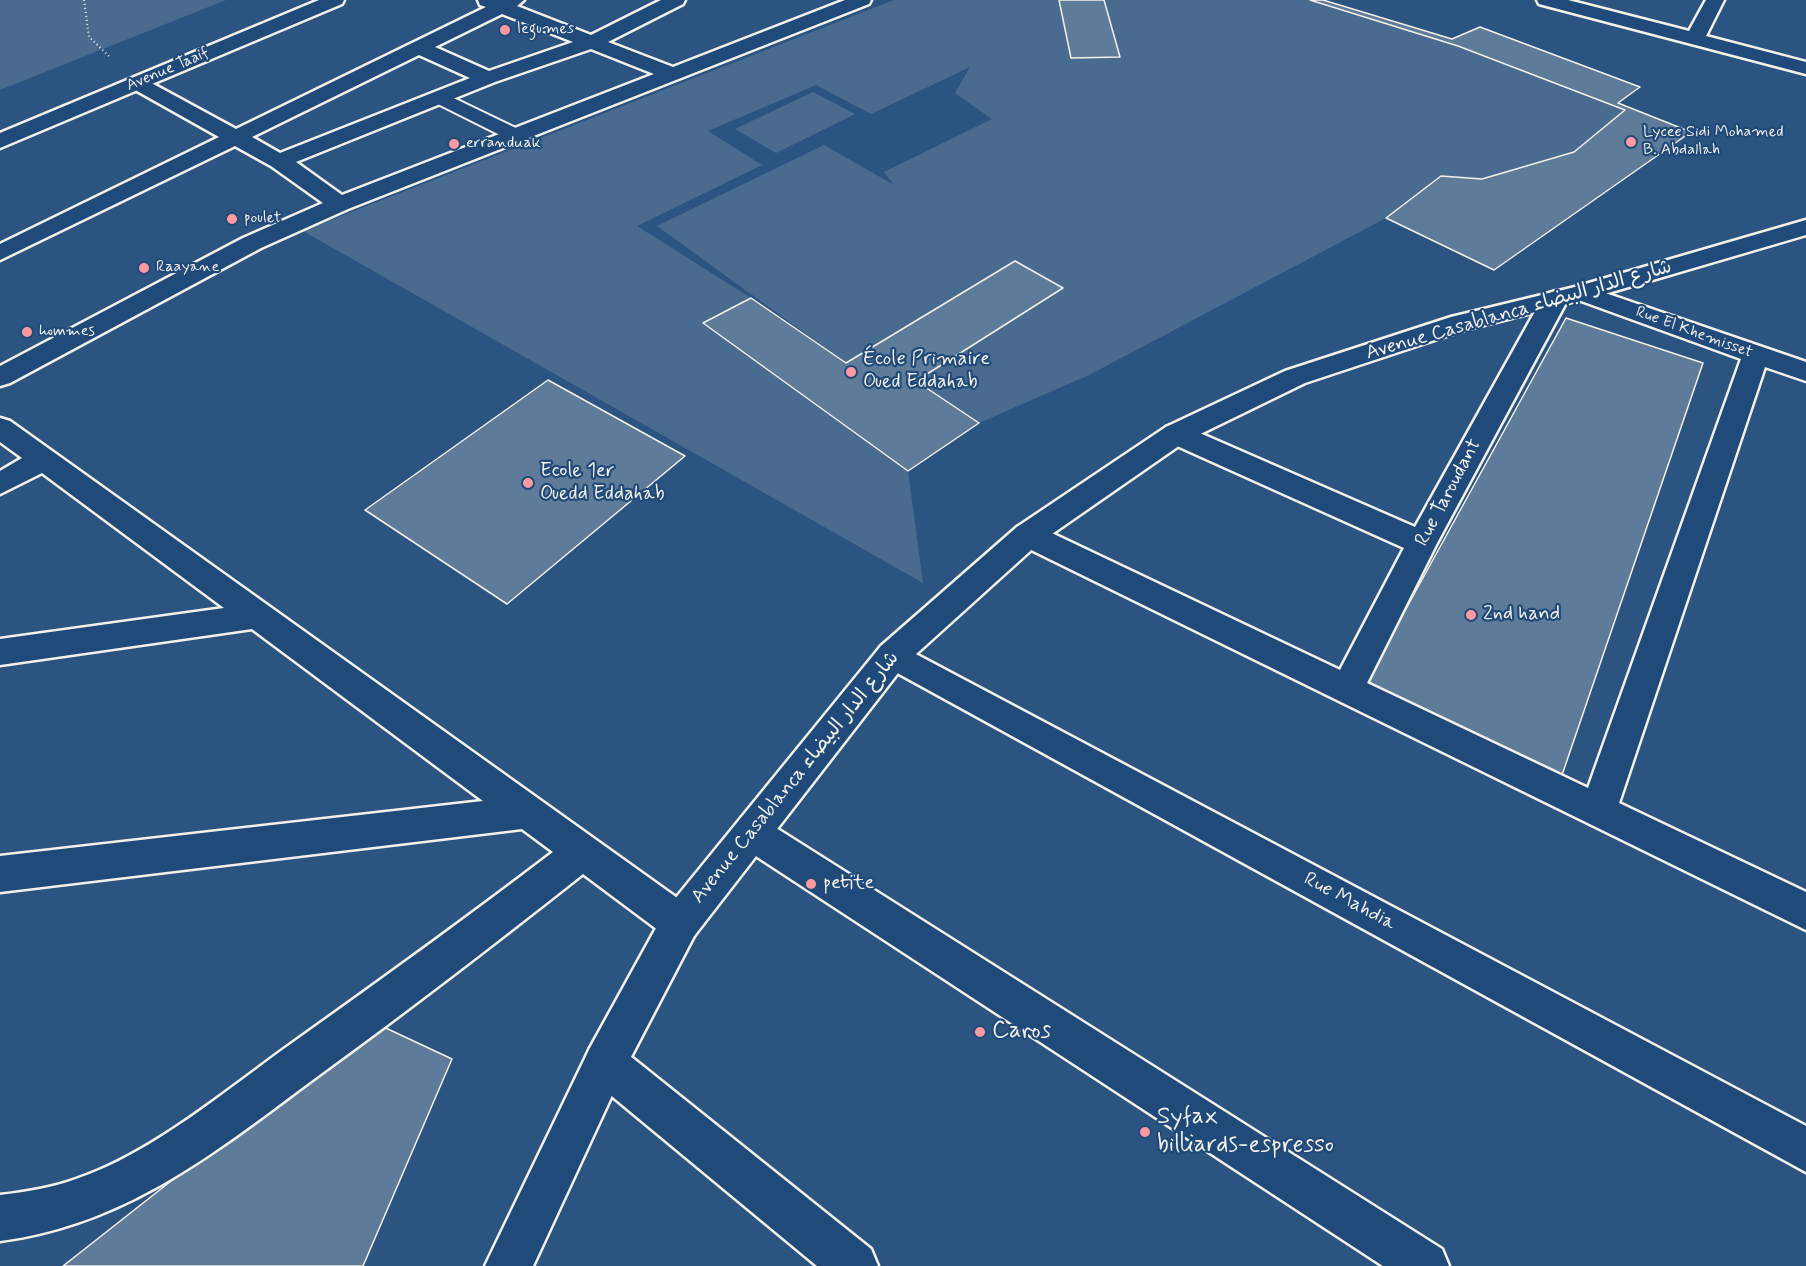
<!DOCTYPE html>
<meta charset="utf-8">
<style>
body{margin:0}
canvas{display:block;background:#2c5481}
</style>
<canvas width="1806" height="1266"></canvas>
<script>
const g = document.querySelector('canvas').getContext('2d');
g.lineJoin = 'round';
function fillPath(path, color) {
  g.fillStyle = color;
  g.fill(path, 'evenodd');
}
function strokePath(path, color, width, dash) {
  g.strokeStyle = color;
  g.lineWidth = width;
  g.lineCap = dash ? 'butt' : 'round';
  g.setLineDash(dash || []);
  g.stroke(path);
}
function label(font, color, halo, rows, align = 'center') {
  g.font = font + ' Mynerve,"Playpen Sans Arabic",sans-serif';
  g.lineWidth = 4.5;
  g.setLineDash([]);
  g.textBaseline = 'middle';
  g.strokeStyle = halo;
  g.fillStyle = color;
  for (const [text, x, y, turn = 0] of rows) {
    g.save();
    g.translate(x, y);
    g.rotate((+turn || 0) * Math.PI / 180);
    g.textAlign = isNaN(turn) ? turn : align;
    if (halo) g.strokeText(text, 0, 0);
    g.fillText(text, 0, 0);
    g.restore();
  }
}
fillPath(new Path2D(`
 M0,0H226L0,90Z
 M894,0H1059L1072,58L1120,57L1104,0H1310L1458,46L1625,110L1574,152L1482,179L1441,176L1386,218L1089,375L979,423L916,381L1062,288L1015,261L846,363L657,226L824,145L894,185L884,172L992,119L955,93L970,67L871,114L816,85L708,131L762,165L637,226L751,298L704,324L908,471L923,583L303,231Z
 M813,92L855,114L776,153L735,129Z`), '#496b90');
const building = new Path2D(`
 M1059,0H1104L1120,57L1071,58Z
 M1310,0H1323L1452,39L1480,27L1640,87L1618,103L1691,132L1494,270L1386,218L1441,176L1482,179L1574,152L1625,110L1458,46Z
 M1015,261L1063,288L916,381L979,423L908,471L703,323L751,298L846,363Z
 M1566,318L1703,363L1561,778L1364,685Z
 M548,380L685,456L507,604L365,510Z
 M373,1022L452,1059L363,1266H63Z`);
fillPath(building, '#5e7b9a');
strokePath(building, '#f4f1e8', 1.5);
const lane = new Path2D(`
 M439,91L524,132L527,136L524,140H510L432,101L429,97Z`);
const street = new Path2D(`
 M478,0H524L517,6L591,35L661,0H685L683,4L608,42L673,67L845,0H871L869,4L348,209L261,248L10,383L0,386V366L243,238L323,203L271,166L235,146L0,260V244L219,137L130,87L127,83L130,79H144L236,129L486,7L480,5ZM502,14L573,42L489,71L435,47ZM591,49L654,74L342,195L296,162L495,82ZM419,55L470,78L280,153L252,137Z
 M1537,0H1568L1689,31L1706,0H1724L1706,36L1806,62V74L1539,4Z
 M1582,285L1806,362V381L1765,367L1619,803L1806,892V930L1017,543L1013,535L1017,527L1028,524L1039,527L1340,670L1404,548L1166,441L1162,434L1166,427L1176,424L1186,427L1415,527L1542,299L1546,294L1555,291L1564,294L1568,299L1437,543L1367,683L1588,788L1741,359L1573,298L1569,293L1573,288Z
 M0,418L10,421L694,910L700,923L694,936L680,942L666,936L583,874C497,942 410,1009 322,1073C220,1148 130,1224 0,1241V1195C26,1192 51,1188 76,1179C152,1154 230,1087 295,1041C382,979 468,917 553,852L522,829L0,892V856L483,801L252,629L0,665V639L224,608L42,473L0,494V471L22,458L0,442Z
 M893,642L1806,1126V1172L881,664L876,655L881,646Z
 M752,816L765,821L1442,1249L1449,1266H1383L739,845L733,833L739,821Z
 M605,1042L620,1048L871,1249L878,1266H817L590,1078L584,1063L590,1048Z`);
const secondary = new Path2D(`
 M319,0H344L342,4L0,148V133Z
 M1806,220V235L1591,298L1468,329L1305,383L1186,441L1039,543L905,664L694,936L620,1078L533,1266H485L590,1048L666,910L881,646L1017,527L1166,427L1285,371L1451,317L1575,287Z`);
strokePath(lane, '#f4f1e8', 4);
strokePath(street, '#f4f1e8', 5);
strokePath(secondary, '#f4f1e8', 5);
strokePath(new Path2D(`
 M84,0L89,37L109,56`), '#f4f1e8', 2, [1, 3]);
fillPath(lane, '#1f4a7a');
fillPath(street, '#1f4a7a');
fillPath(secondary, '#1f4a7a');
for (const [x, y, r, color] of [
 [505,30,6,"#ff9aa2"],
 [1631,142,6,"#ff9aa2"],
 [454,144,6,"#ff9aa2"],
 [232,219,6,"#ff9aa2"],
 [144,268,6,"#ff9aa2"],
 [27,332,6,"#ff9aa2"],
 [851,372,6,"#ff9aa2"],
 [528,483,6,"#ff9aa2"],
 [1471,615,6,"#ff9aa2"],
 [811,884,6,"#ff9aa2"],
 [980,1032,6,"#ff9aa2"],
 [1145,1132,6,"#ff9aa2"]
]) {
  const dot = new Path2D();
  dot.arc(x, y, r, 0, 2 * Math.PI);
  g.fillStyle = color;
  g.fill(dot);
  strokePath(dot, '#1f4a7a', 2);
}
label('16px', '#f4f1e8', '#1f4a7a', [
 ["legumes",517,30],
 ["Lycee Sidi Mohamed",1643,133],
 ["B. Abdallah",1643,151],
 ["erranduak",466,144],
 ["poulet",244,219],
 ["Raayane",156,268],
 ["hommes",39,332]
], 'left');
label('16px', '#f4f1e8', '#1f4a7a', [
 ["Avenue Taaif",168,70,-23],
 ["Rue El Khemisset",1694,333,20]
]);
label('20px', '#f4f1e8', '#1f4a7a', [
 ["Avenue Casablanca شارع الدار البيضاء",1519,311,-16],
 ["Rue Taroudant",1449,493,-62],
 ["Avenue Casablanca شارع الدار البيضاء",796,778,-51],
 ["Rue Mahdia",1349,902,28]
]);
label('20px', '#f4f1e8', '#1f4a7a', [
 ["École Primaire",863,360],
 ["Oued Eddahab",863,383],
 ["Ecole 1er",540,472],
 ["Ouedd Eddahab",540,495],
 ["2nd hand",1483,615],
 ["petite",823,884]
], 'left');
label('24px', '#f4f1e8', '#1f4a7a', [
 ["Caros",992,1032],
 ["Syfax",1157,1118],
 ["billiards-espresso",1157,1146]
], 'left');
</script>
